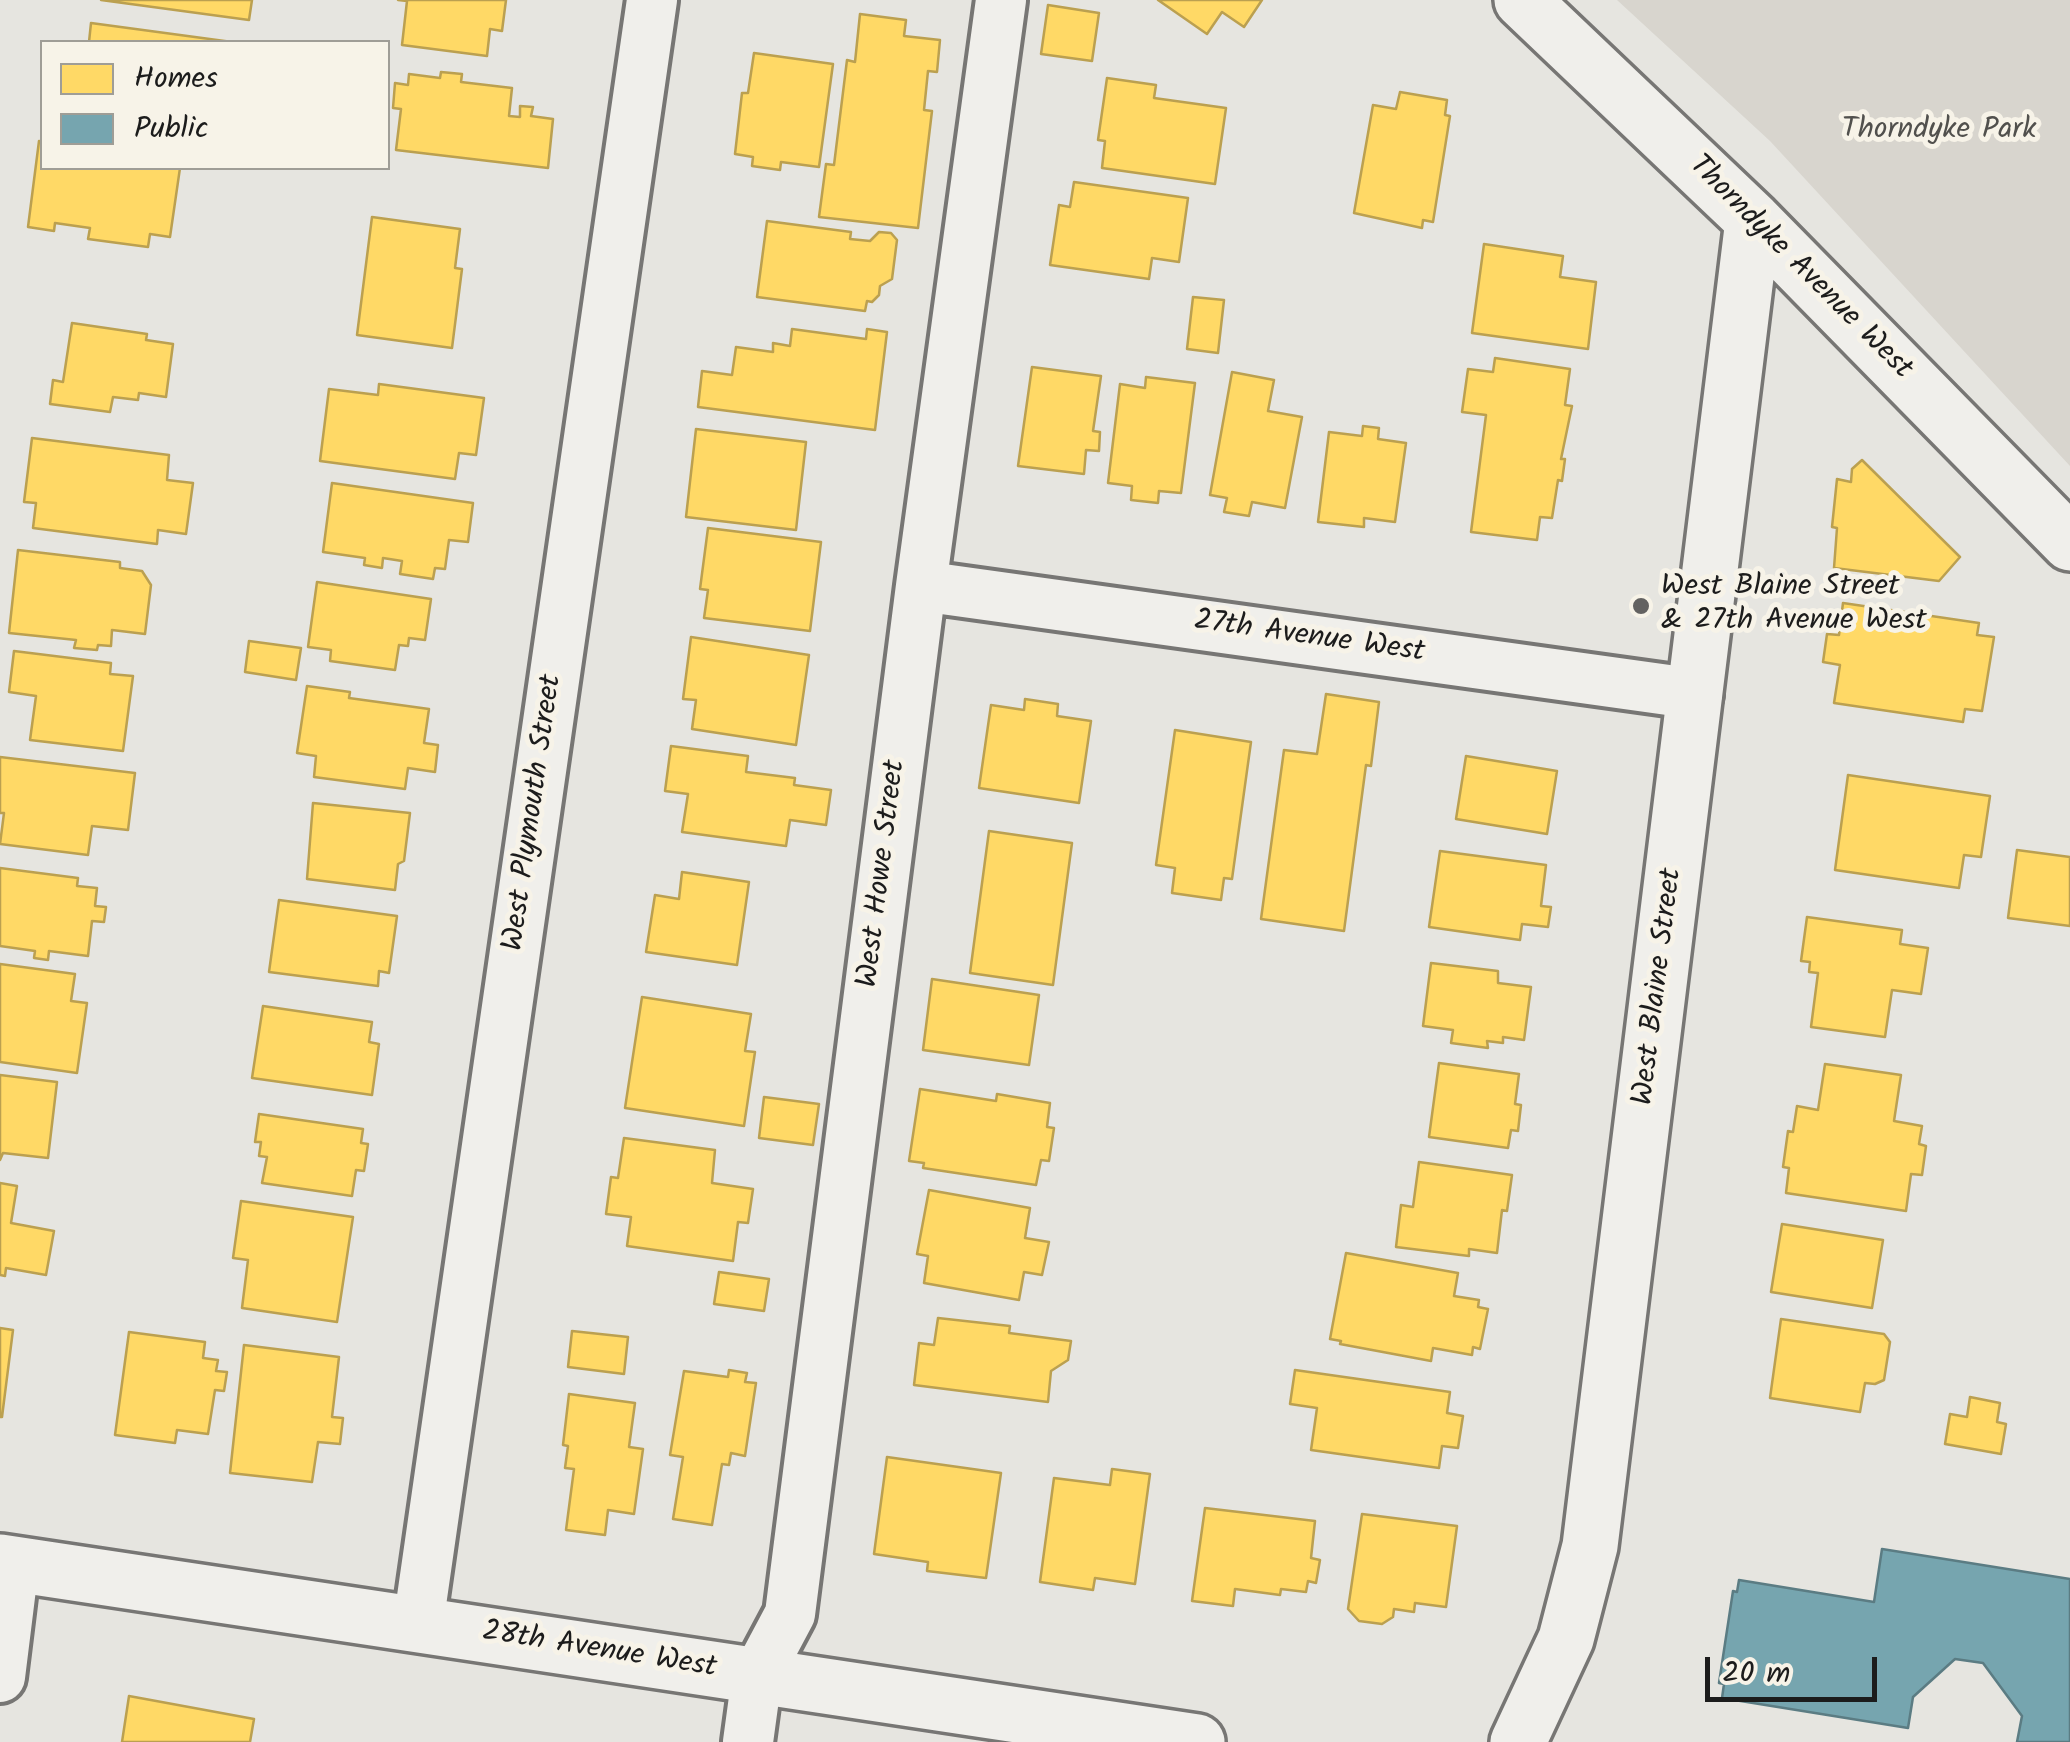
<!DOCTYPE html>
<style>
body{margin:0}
#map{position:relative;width:2070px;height:1742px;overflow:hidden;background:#e6e5e0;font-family:Kalam,sans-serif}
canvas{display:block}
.legend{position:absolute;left:40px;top:40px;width:350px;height:130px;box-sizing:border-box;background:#f7f3e8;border:2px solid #9f9d96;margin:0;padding:12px 18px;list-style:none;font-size:30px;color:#1c1c1c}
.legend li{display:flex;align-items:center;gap:20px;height:50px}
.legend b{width:50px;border:2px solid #9f9d96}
.scale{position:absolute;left:1705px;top:1657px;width:172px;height:45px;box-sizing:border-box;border:5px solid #1c1c1c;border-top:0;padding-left:12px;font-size:30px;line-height:35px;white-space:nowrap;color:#1c1c1c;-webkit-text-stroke:8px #f7f3e8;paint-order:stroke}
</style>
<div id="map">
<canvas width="2070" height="1742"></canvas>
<ul class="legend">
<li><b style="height:28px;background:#ffd966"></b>Homes</li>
<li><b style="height:28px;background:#76a5af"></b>Public</li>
</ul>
<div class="scale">20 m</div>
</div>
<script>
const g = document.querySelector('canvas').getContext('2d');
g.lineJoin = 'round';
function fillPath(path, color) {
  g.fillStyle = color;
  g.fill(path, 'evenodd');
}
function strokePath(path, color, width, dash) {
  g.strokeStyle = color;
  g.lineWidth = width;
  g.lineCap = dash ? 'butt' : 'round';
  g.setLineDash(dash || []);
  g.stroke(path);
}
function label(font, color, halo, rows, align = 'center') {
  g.font = font + ' Kalam,sans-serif';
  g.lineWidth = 10;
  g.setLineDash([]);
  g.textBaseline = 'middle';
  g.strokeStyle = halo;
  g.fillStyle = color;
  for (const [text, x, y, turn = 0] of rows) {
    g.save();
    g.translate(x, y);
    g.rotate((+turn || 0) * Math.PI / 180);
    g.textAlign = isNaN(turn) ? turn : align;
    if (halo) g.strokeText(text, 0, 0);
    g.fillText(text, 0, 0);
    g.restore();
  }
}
fillPath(new Path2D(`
 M1617,0H2070V466L1770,141Z`), '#d8d5ce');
const homes = new Path2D(`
 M101,0H252L249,20Z
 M398,0H506L502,31L490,29L487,56L402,45L407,1Z
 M1158,0H1262L1244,27L1222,12L1207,34Z
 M1048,5L1099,13L1092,61L1041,54Z
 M860,14L906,20L904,36L940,40L937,72L928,71L924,110L932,111L918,228L819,217L826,164L834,165L847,60L855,62Z
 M91,23L232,42H89Z
 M754,53L833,64L819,167L781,162L780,170L752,166L753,157L735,154L742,93H748Z
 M441,72L462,74L461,82L512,88L509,116L520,117V106L533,107L531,116L553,119L548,168L396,150L401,109L393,108L395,83L408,85L409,74L440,78Z
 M1107,78L1156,85L1154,98L1226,108L1215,184L1102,168L1105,141L1098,140Z
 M1400,92L1447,100L1445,115L1450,116L1433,222L1423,220L1422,228L1354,213L1373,105L1396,109Z
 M39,141L42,142V168H180L170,237L150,234L148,247L88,239L90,228L55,223L54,231L28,227Z
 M1074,182L1188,198L1179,262L1152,258L1149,279L1050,265L1059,205L1070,207Z
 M372,217L460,229L455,268L462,269L452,348L357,335Z
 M767,221L851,232L850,239L870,241L879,232L891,233L897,240L892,279L880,286L879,295L872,302L867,301L865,311L757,297Z
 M1484,244L1563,256L1560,277L1596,282L1588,349L1472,333Z
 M1193,297L1224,300L1218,353L1187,349Z
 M72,323L147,334L146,340L173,344L166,397L139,393L138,400L113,397L110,412L50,404L53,380L63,382Z
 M792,329L866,339L867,329L887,332L875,430L698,407L702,371L732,375L736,347L773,352V343L790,346Z
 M1495,358L1570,369L1565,405L1572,406L1561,459H1565L1562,481L1558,480L1552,518L1540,517L1537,540L1471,532L1486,415L1462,412L1468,369L1493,372Z
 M1032,367L1101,376L1093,431L1100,432L1099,451L1086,450L1084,474L1018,466Z
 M1232,372L1274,380L1268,411L1302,417L1285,508L1252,502L1249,516L1224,512L1227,498L1210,495Z
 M1146,377L1195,383L1181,493L1159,491L1158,503L1131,500L1132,486L1108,483L1120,384L1145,388Z
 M379,384L484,398L476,455L459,453L455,479L320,461L329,389L378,395Z
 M1363,426L1379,428L1378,439L1406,443L1395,522L1364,518V527L1318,522L1329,432L1362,436Z
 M696,429L806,442L796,530L686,517Z
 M32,438L169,455L167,480L193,483L186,534L158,530L157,544L33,528L36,503L24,502Z
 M1862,460L1960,557L1939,581L1834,568L1837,528L1832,527L1837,479L1851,482L1852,469Z
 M332,483L473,503L468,542L449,540L445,569L435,568L433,579L400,574L402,561L383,558L382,568L364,565L365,558L323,552Z
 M708,528L821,542L810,631L704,618L708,590L700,589Z
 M18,550L120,562V568L142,571L151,585L145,634L112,630L111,646L98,645L97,650L74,648L76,640L9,633Z
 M317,582L431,599L425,640L409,638L408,646L399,645L395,670L330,661L331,650L308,647Z
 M1843,603L1979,623L1977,635L1994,637L1982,711L1965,709L1963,722L1834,703L1840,665L1823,662L1827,634L1839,635Z
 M691,637L809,655L796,745L692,729L696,700L683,699Z
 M249,641L301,648L296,680L245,672Z
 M14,651L111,663L110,674L133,676L123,751L30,740L36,696L9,692Z
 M307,686L350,692L349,698L429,709L424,743L438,745L435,772L408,768L405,789L314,777L316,756L297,753Z
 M1326,694L1379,702L1371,766L1366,765L1344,931L1261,919L1284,750L1317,754Z
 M1025,699L1058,704L1057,716L1091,721L1079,803L979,788L991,705L1024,710Z
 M1175,730L1251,742L1232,879L1224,878L1221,900L1172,893L1175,868L1156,865Z
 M671,746L748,756L746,772L795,778L794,785L831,790L826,825L790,820L786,846L682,832L688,794L665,791Z
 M1466,756L1557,771L1547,834L1456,819Z
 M0,757L135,773L128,830L92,826L88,855L0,844L4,813H0Z
 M1848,775L1990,796L1981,857L1964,855L1959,888L1835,870Z
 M313,803L410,813L404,861L398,864L395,890L307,879Z
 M989,831L1072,843L1053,985L970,973Z
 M2017,850L2070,857V926L2008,918Z
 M1440,851L1546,865L1541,906L1551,907L1548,927L1522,924L1520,940L1429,927Z
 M0,868L78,878L77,886L97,888L95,906L106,907L104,922L92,921L88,956L49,951L48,960L34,958L35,951L0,946Z
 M682,872L749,882L737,965L646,952L655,895L679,899Z
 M279,900L397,916L389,973L379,971L378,986L269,972Z
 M1807,917L1902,930L1900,944L1928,948L1921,994L1892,990L1885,1037L1811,1027L1818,973L1809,972L1810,962L1801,961Z
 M1431,963L1498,971V983L1531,987L1524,1040L1503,1037V1043L1487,1041L1488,1048L1451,1043L1453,1030L1423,1026Z
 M0,964L75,974L71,1001L87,1003L77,1073L0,1062Z
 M932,979L1039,995L1029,1065L923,1050Z
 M642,997L751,1014L745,1051L755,1052L744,1126L625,1108Z
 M263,1006L372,1022L369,1042L379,1044L372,1095L252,1078Z
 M1439,1063L1519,1074L1515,1104L1521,1105L1518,1131L1511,1130L1508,1148L1429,1137Z
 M1825,1064L1901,1075L1894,1121L1922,1126L1919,1144L1926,1146L1922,1175L1911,1174L1906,1211L1786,1193L1789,1168L1783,1167L1788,1131L1793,1132L1797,1106L1818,1110Z
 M0,1075L57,1082L48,1158L3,1153L0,1160Z
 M920,1089L996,1101L997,1094L1050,1103L1047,1127L1054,1128L1049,1161L1041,1160L1036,1185L923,1168L924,1163L909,1161Z
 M764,1097L819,1104L813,1145L759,1138Z
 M259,1114L363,1129L361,1143L368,1144L364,1171L356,1170L352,1196L262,1183L267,1157L259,1156L261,1142H255Z
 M624,1138L715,1150L712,1183L753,1189L748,1223L738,1222L733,1261L627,1246L631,1217L606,1214L611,1177L618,1178Z
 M1419,1162L1512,1175L1507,1211L1502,1210L1497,1253L1469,1249V1256L1396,1247L1401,1205L1413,1207Z
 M0,1183L17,1186L11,1223L54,1231L46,1275L6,1268L5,1276L0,1275Z
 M929,1190L1030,1208L1025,1238L1049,1242L1042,1275L1024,1272L1019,1300L924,1283L928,1256L917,1254Z
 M241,1201L353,1217L337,1322L242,1308L248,1260L233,1258Z
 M1782,1224L1883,1240L1872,1308L1771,1292Z
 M1346,1253L1458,1273L1454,1296L1479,1300L1478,1307L1488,1309L1480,1349L1473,1347L1472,1355L1433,1348L1431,1361L1340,1344L1341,1341L1330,1339Z
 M719,1272L769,1279L764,1311L714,1304Z
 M938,1318L1010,1326L1009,1333L1071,1341L1068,1360L1051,1371L1048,1402L914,1385L919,1343L934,1345Z
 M1781,1319L1884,1334L1890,1342L1884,1380L1875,1384L1865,1383L1860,1412L1770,1398Z
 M0,1328L13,1330L2,1417H0Z
 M572,1331L628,1337L624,1374L568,1367Z
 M129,1332L205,1342L203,1358L218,1360L216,1371L227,1372L224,1391L215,1390L208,1434L177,1430L175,1443L115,1435Z
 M244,1345L339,1357L332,1417L343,1418L340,1444L318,1442L312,1482L230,1473Z
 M729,1370L747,1373L745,1382L756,1383L745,1456L731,1453L729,1465L722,1464L712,1525L673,1519L683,1457L670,1455L684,1371L728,1377Z
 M1295,1370L1450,1392L1447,1413L1463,1416L1458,1448L1442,1446L1439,1468L1311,1450L1317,1408L1290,1404Z
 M569,1394L635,1403L629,1447L643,1449L634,1514L608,1510L605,1535L566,1530L574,1469L565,1468L568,1446L563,1445Z
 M1970,1397L2000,1403L1997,1422L2006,1424L2001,1454L1945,1444L1950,1414L1967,1417Z
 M887,1457L1001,1473L986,1578L927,1571L928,1562L874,1554Z
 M1112,1469L1150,1474L1135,1584L1095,1578L1093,1590L1040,1582L1054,1478L1110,1485Z
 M1205,1508L1315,1521L1311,1558L1320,1560L1316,1583L1308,1581L1306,1592L1281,1589L1280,1595L1235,1589L1233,1606L1192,1601Z
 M1362,1514L1457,1526L1446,1607L1415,1603L1414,1612L1394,1609L1393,1617L1382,1624L1359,1621L1348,1609Z
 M129,1696L254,1719L250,1742H122Z`);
fillPath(homes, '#ffd966');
strokePath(homes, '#bba050', 2.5);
const public = new Path2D(`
 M1882,1549L2070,1579V1742H2017L2022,1716L1983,1663L1955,1659L1913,1697L1908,1728L1722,1698L1724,1684L1719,1683L1733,1591L1737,1592L1739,1580L1874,1602Z`);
fillPath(public, '#76a5af');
strokePath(public, '#5b7c83', 2.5);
const street = new Path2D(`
 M921,586L1697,694
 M418,1625L652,0
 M0,1677L14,1564
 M748,1742L757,1676L790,1614L921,586L1001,0`);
const secondary = new Path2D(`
 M1522,0L1753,220L2070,543
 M0,1562L1197,1742
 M1518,1742L1566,1639L1590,1546L1753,220`);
strokePath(street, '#777674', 58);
strokePath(secondary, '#777674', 62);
strokePath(street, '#f0efeb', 50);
strokePath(secondary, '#f0efeb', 55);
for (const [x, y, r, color] of [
 [1641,606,10,"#636261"]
]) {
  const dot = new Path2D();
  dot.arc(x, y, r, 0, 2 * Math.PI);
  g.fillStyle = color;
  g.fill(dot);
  strokePath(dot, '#f7f3e8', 4);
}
label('30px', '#51504d', '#f7f3e8', [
 ["Thorndyke Park",1939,132]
]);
label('30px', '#1c1c1c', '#f7f3e8', [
 ["Thorndyke Avenue West",1799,269,45],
 ["27th Avenue West",1309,639,8],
 ["West Plymouth Street",535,813,-82],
 ["West Howe Street",884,874,-83],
 ["West Blaine Street",1660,987,-83],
 ["28th Avenue West",599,1652,9]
]);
label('30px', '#1c1c1c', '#f7f3e8', [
 ["West Blaine Street",1661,589],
 ["& 27th Avenue West",1661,623]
], 'left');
</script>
